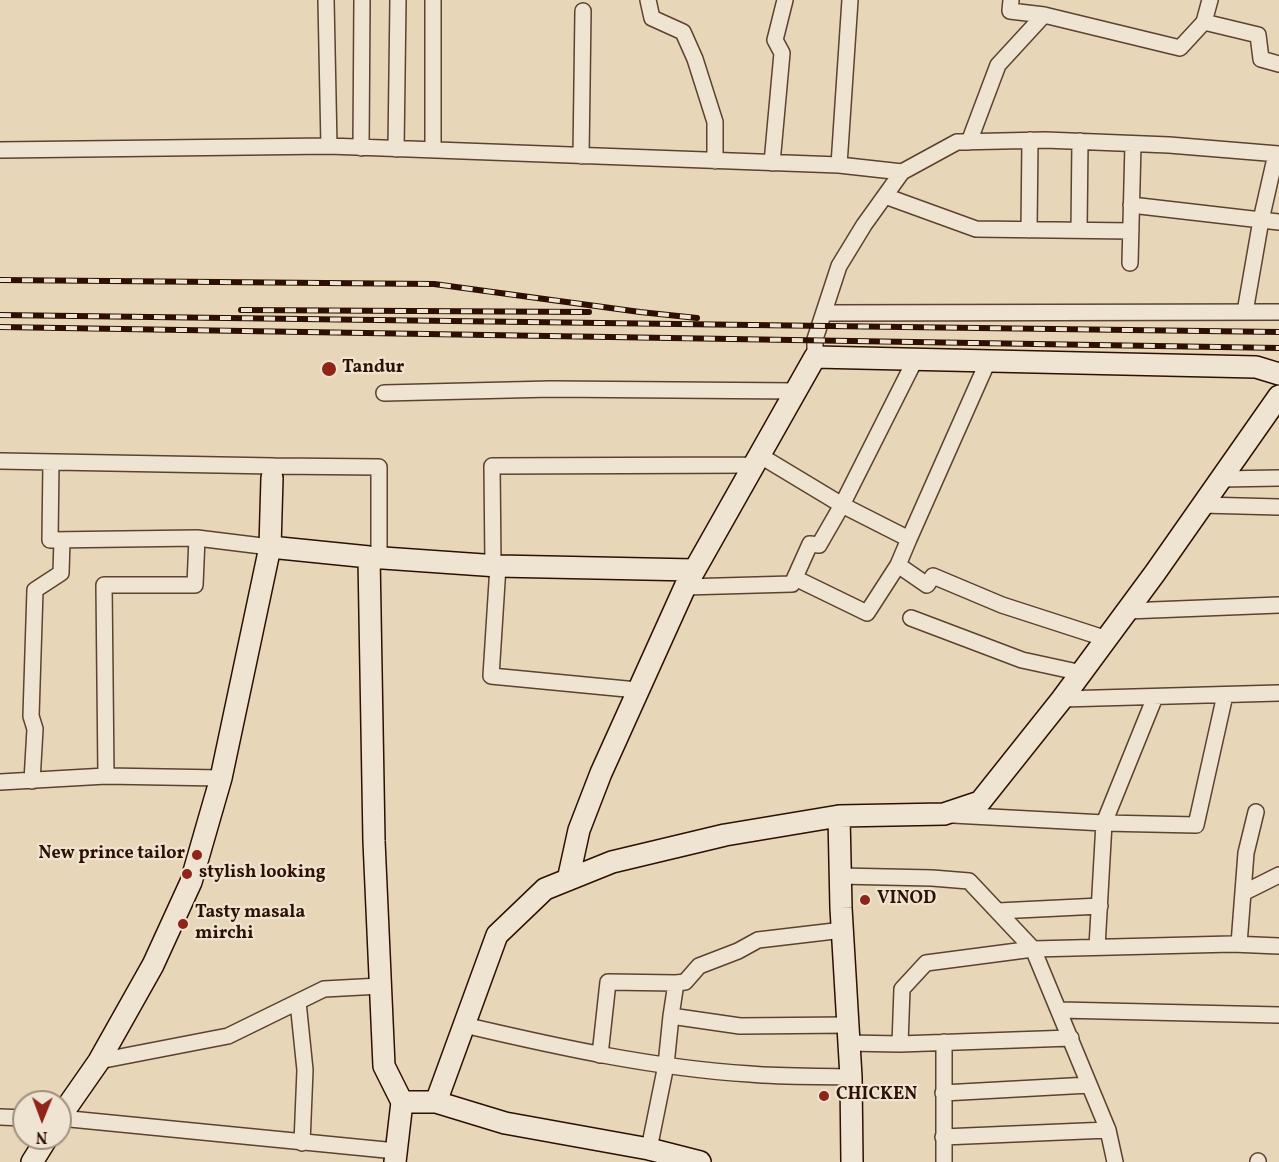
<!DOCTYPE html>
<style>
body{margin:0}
#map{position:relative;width:1279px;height:1162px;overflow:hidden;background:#e7d6b8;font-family:Vollkorn,serif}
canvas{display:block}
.north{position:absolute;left:12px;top:1090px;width:60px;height:60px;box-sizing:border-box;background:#efe4d1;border:2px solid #a18f7e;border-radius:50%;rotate:181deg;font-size:16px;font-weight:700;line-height:24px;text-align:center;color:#2d1001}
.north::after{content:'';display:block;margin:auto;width:21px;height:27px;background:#8f2418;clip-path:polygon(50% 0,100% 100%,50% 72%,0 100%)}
</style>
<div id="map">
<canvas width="1279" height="1162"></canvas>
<div class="north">N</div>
</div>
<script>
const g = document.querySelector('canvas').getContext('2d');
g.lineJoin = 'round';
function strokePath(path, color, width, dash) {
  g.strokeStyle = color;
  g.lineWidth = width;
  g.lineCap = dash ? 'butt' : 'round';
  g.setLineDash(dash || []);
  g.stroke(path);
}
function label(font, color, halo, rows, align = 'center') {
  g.font = font + ' Vollkorn,serif';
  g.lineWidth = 4.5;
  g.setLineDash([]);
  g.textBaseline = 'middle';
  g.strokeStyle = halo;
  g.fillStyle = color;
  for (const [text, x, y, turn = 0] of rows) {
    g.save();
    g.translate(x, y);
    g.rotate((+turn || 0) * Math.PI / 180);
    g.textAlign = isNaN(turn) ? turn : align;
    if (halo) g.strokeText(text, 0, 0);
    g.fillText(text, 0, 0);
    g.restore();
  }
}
const street = new Path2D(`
 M326,0L329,146L839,165
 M433,0V150
 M648,0L652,18L683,32L695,59L715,122V161
 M1210,0L1204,22L1258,35L1261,59L1279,64
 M1044,15L1180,48L1204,22
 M969,142L998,65L1044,15L1010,11L1011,0
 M361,148L362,0
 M396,149L398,0
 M0,150L329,146
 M581,156L583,11
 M772,163L782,53L775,40L785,0
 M902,172L957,142L1045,140L1169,145L1279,154
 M885,196L976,229L1131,231
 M1131,205L1279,222
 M1029,230L1030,140
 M1079,230L1080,141
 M1130,263L1133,144
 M1245,312L1261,220L1276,154
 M824,313L1279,312
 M815,357V339L839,266L864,225L902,172L839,165L850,0
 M384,393L551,389L796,391
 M759,455L842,505L909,539L988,361
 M0,461L274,466
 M51,462L50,540L197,538
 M273,474L274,466L379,467V557
 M1221,479L1279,478
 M1202,505L1279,507
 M909,539L898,565L927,585L933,576L1002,605L1107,639
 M493,565L492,466L754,465
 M498,566L491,676L637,690
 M795,578L867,613L898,565
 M685,587L792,584L810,544L819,545L842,505L915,360
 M1127,611L1279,605
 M911,618L1022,660L1082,673
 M1062,699L1279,693
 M106,776L104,585H195L197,538L270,547
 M32,781L35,729L31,716L35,590L61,573L62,540
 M0,782L106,776L221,778
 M953,815L1104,823L1196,825L1225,695
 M840,876L932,878L969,881L1033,949L1232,944L1279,946
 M1243,893L1279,875
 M998,911L1100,906
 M1239,944L1246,853L1256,812
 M1097,947L1104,823L1155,697
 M676,983L685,982L699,966L738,951L758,940L843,930
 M298,1002L305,1070L302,1143
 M1060,1010L1279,1015
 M464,1025C558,1047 653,1068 750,1074C783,1077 817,1076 851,1077
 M847,1043L900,1044L1071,1038
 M900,1044L902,989L926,963L1033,949L1108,1130L1115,1162
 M600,1055L608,982L676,983L671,1016
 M99,1061L228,1036L324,989L380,986
 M943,1093L1089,1085
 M0,1117L24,1118
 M60,1118L396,1151
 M943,1137L1108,1130
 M649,1149L666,1065L671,1016L740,1026L847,1025
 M944,1162V1042
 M1258,1162V1161`);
const secondary = new Path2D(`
 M270,547L369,557L498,566L694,570
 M369,557L374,841L384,1066L402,1102L395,1162
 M839,816L841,908L851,1077L852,1162
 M568,880L579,830L601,773L685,587L815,357L1256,367L1279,374
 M402,1102H436L505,1123L649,1149L700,1162
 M436,1102L497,935L545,889L612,862L725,835L839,816L944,814L980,802L1062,699L1155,573L1279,396
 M60,1117L99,1061L153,965L191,882L221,778L270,547L272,478
 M32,1162L47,1138`);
strokePath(street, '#5c422f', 18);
strokePath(secondary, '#2d1001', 24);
strokePath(street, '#efe4d1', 15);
strokePath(secondary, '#efe4d1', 21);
const rail = new Path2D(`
 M0,280L434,284L640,312L697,318
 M241,310L589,312
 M0,315L1279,332
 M0,327L1279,348`);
strokePath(rail, '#2d1001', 6);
strokePath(rail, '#efe4d1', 4, [11]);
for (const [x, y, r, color] of [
 [329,369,8,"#8f2418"],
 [197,855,6,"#8f2418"],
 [187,874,6,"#8f2418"],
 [865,900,6,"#8f2418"],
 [183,924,6,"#8f2418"],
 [824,1096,6,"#8f2418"]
]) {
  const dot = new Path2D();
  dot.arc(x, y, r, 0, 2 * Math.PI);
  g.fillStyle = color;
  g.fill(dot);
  strokePath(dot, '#efe4d1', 2);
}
label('bold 18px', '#2d1001', '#efe4d1', [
 ["Tandur",342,369],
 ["New prince tailor",185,855,"right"],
 ["stylish looking",199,874],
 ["VINOD",877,900],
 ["Tasty masala",195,914],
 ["mirchi",195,935],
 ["CHICKEN",836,1096]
], 'left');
</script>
